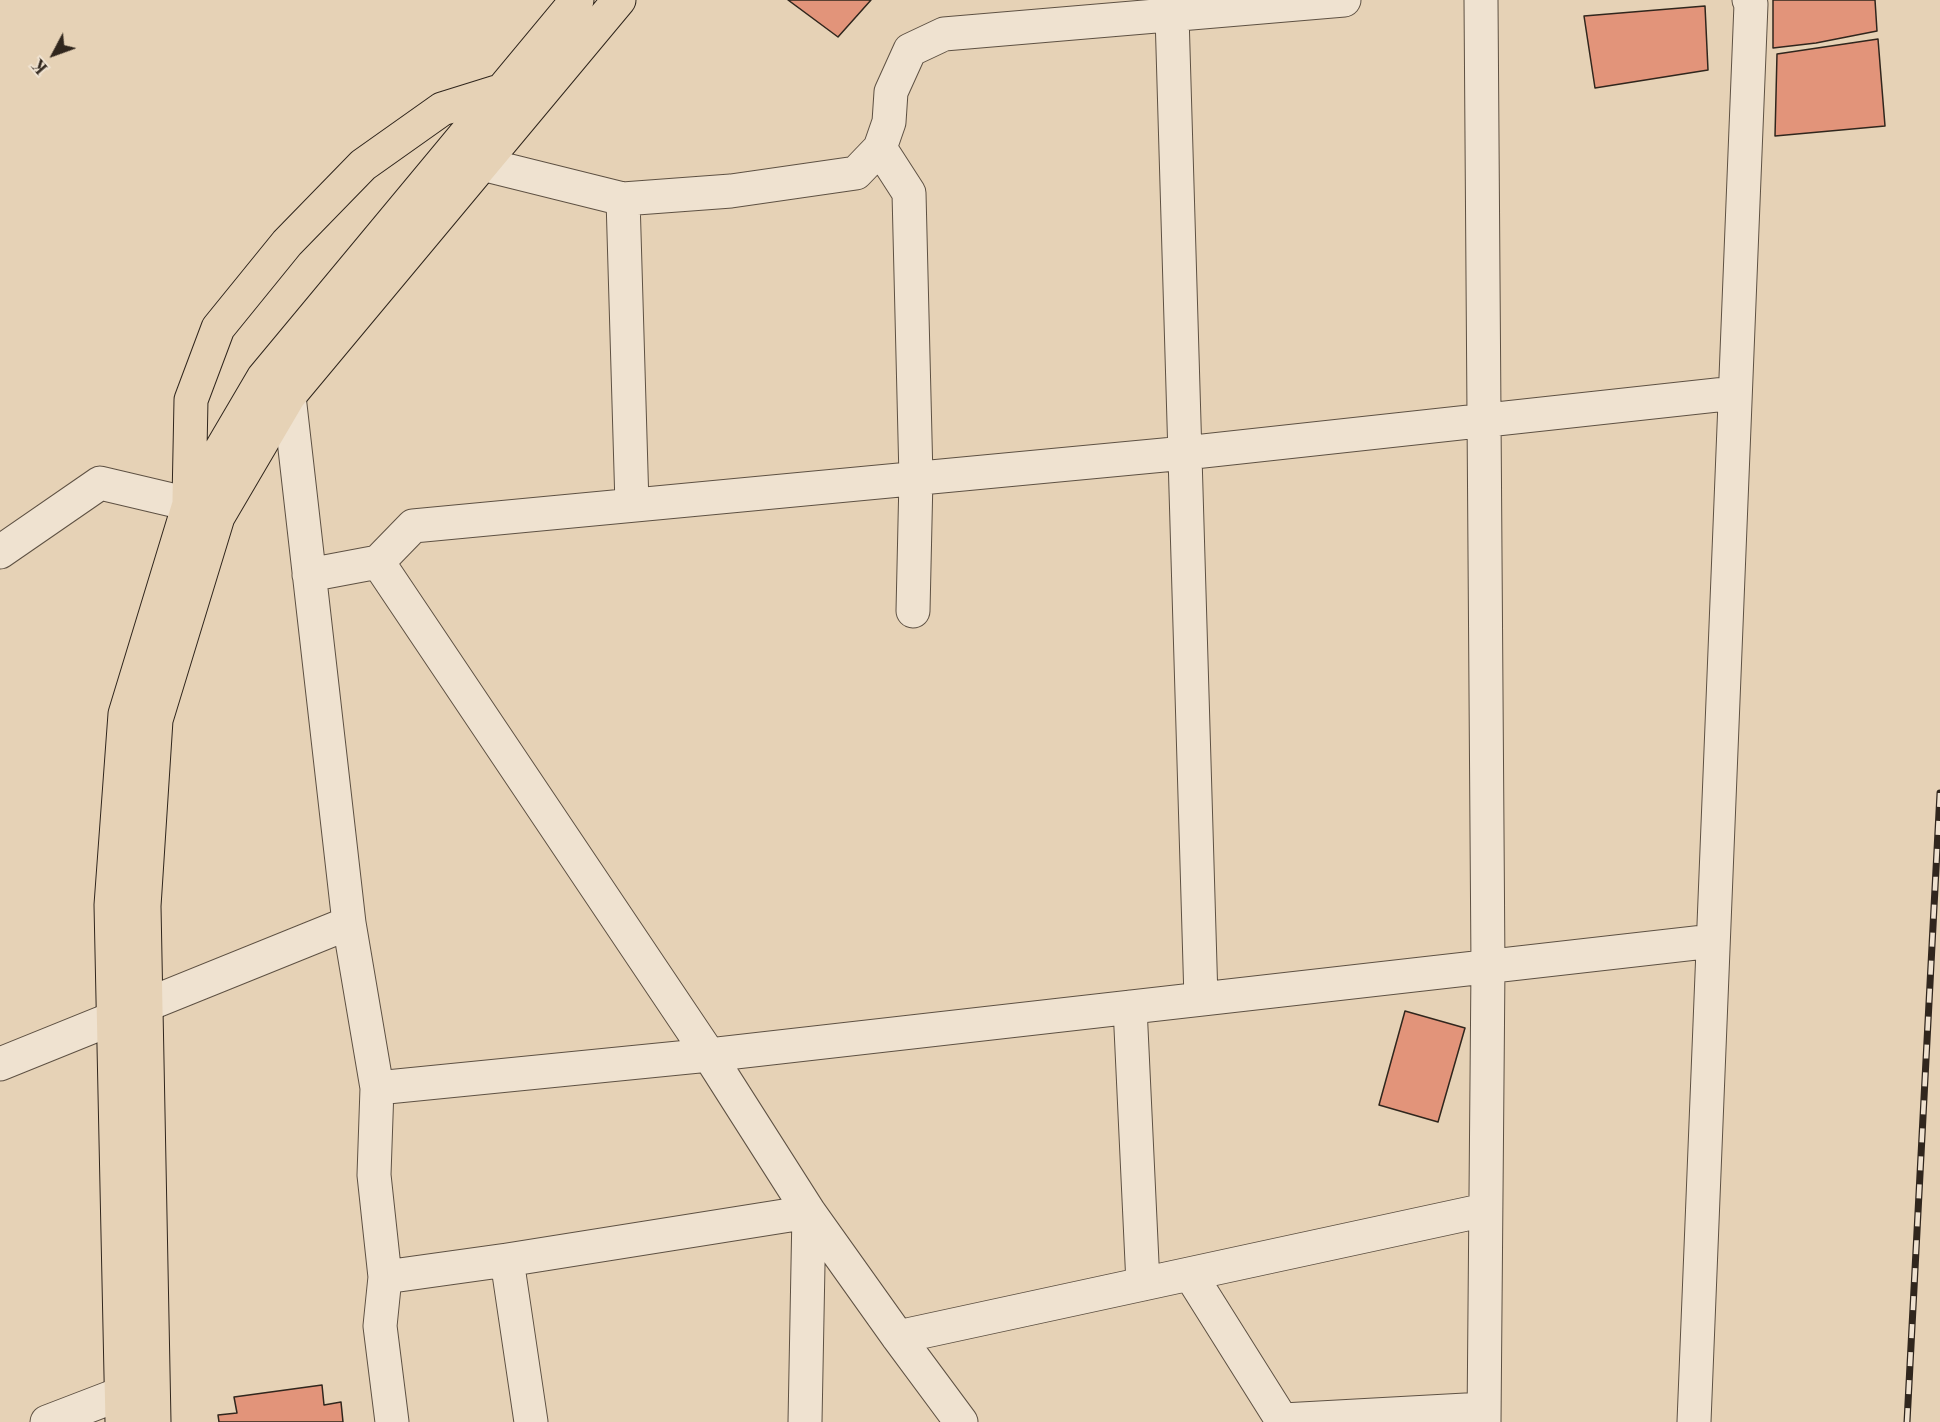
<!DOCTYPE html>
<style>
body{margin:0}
#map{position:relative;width:1940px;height:1422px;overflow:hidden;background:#e6d2b6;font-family:"Libre Bodoni",serif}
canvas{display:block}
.north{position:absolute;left:24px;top:24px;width:60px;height:60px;-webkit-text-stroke:4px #efe2d0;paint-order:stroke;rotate:229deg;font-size:16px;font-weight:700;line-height:24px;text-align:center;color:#30261d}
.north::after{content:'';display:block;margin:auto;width:21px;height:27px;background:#30261d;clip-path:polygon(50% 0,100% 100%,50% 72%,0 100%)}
</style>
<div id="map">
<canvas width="1940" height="1422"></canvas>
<div class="north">K</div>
</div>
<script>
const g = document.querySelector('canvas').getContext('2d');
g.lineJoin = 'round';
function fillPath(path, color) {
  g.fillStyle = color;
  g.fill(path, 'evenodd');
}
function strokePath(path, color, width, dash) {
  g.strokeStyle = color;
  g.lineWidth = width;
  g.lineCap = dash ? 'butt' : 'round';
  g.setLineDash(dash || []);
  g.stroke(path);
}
const building = new Path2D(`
 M788,0H871L838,37Z
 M1773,0H1875L1877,31L1816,43L1773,48Z
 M1705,6L1708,70L1595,88L1584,16Z
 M1878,39L1885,126L1775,136L1777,54Z
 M1405,1011L1465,1028L1438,1122L1379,1105Z
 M322,1385L324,1405L341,1402L343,1422H219L218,1415L237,1413L234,1397Z`);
fillPath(building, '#e2947a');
strokePath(building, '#30261d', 1.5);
const minor = new Path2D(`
 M1481,0L1488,966L1484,1422
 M1172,15L1201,999
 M880,148L909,193L916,478L913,611
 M457,160L482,164L623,199L731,191L856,173L880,148L889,122L891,92L910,50L944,34L1344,0
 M623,199L632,505
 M274,386L289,396L349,923L377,1088L374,1175L385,1277L380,1326L392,1422
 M0,552L100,483L189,504
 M378,562L413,526L1185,453L1735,393
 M309,575L378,562L709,1055L809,1212L898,1337L961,1422
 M1130,1007L1143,1284
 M0,1064L349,923
 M377,1088L709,1055L1713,941
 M507,1260L531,1422
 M1190,1274L1283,1422
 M385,1277L507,1260L809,1212L805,1422
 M898,1337L1485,1210
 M1283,1420L1484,1409
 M47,1422L146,1384
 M1694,1422L1751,4L1749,0`);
const major = new Path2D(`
 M189,500L191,400L218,328L287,243L363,165L442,109L503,90
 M122,1422L111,905L125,714L189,504L263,378L577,0
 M154,1422L144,906L156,720L218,517L289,396L619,0`);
strokePath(minor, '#5e5143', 35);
strokePath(major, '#30261d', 35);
strokePath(minor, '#efe2d0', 33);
strokePath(major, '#e6d2b6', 33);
const rail = new Path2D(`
 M1907,1422L1940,793`);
strokePath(rail, '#30261d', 7);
strokePath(rail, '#efe2d0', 4.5, [14]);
</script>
